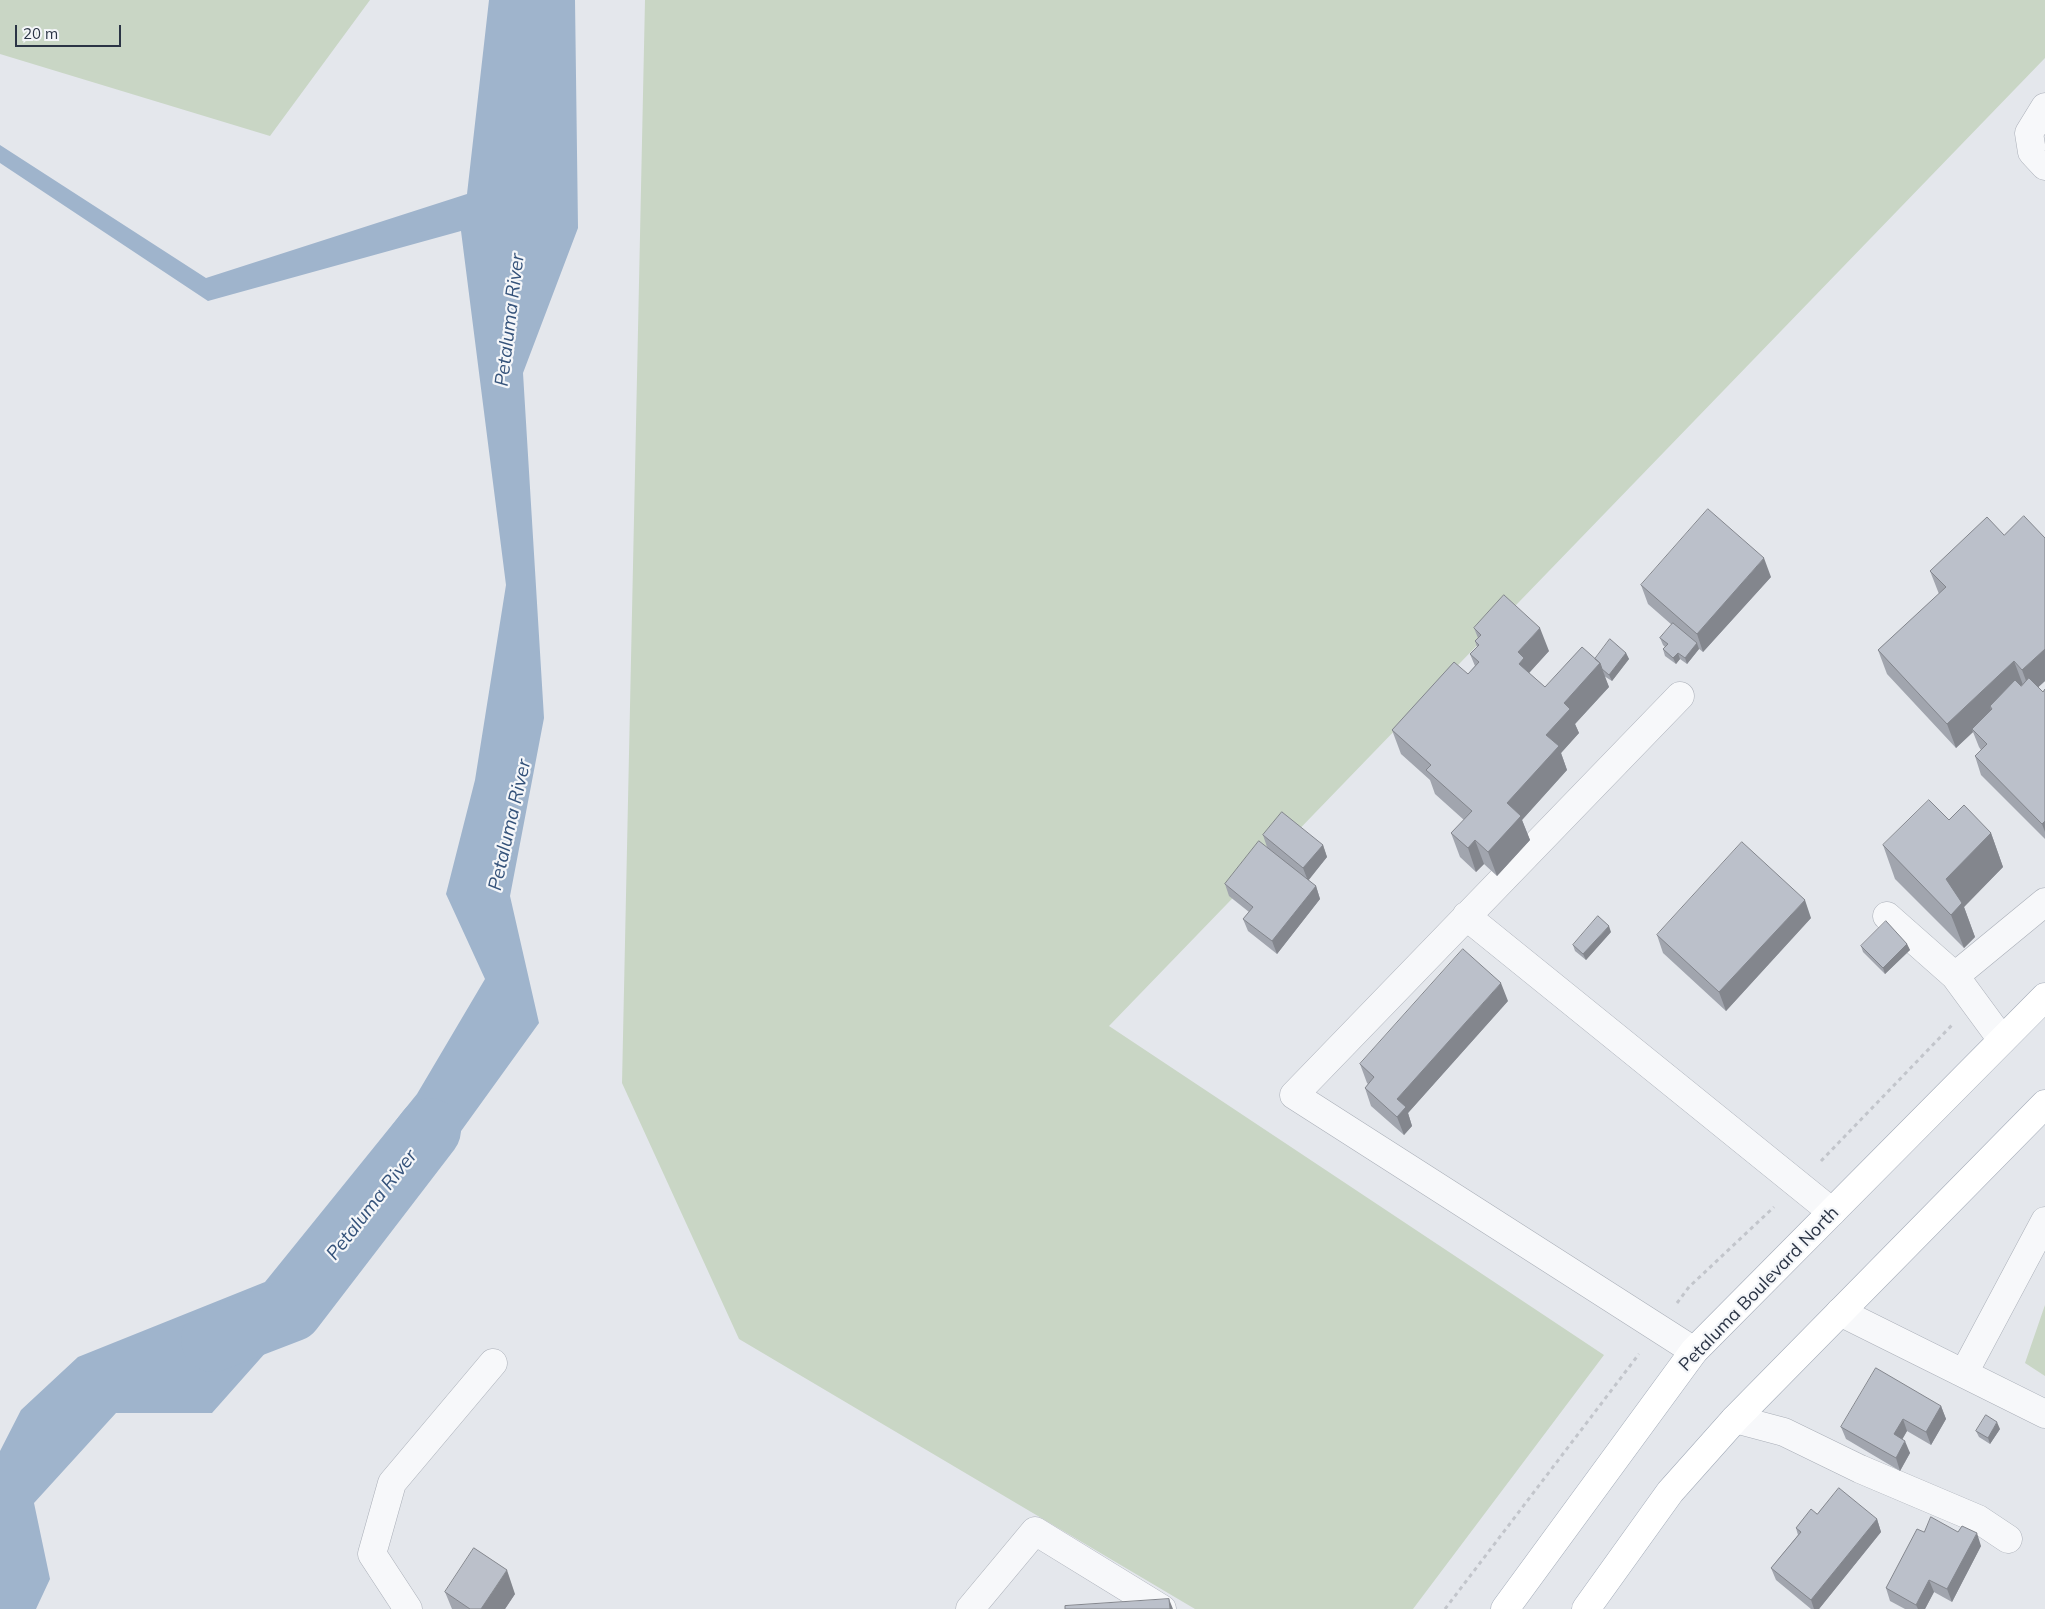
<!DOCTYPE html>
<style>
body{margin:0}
#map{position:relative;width:2045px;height:1609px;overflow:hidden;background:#e4e7ec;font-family:Mulish,sans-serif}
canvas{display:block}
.scale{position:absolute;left:15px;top:25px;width:106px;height:22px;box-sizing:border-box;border:2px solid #2b3445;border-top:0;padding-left:6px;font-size:15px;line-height:18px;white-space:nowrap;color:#2b3445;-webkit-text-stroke:4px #f4f6f9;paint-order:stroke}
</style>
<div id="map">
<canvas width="2045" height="1609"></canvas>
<div class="scale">20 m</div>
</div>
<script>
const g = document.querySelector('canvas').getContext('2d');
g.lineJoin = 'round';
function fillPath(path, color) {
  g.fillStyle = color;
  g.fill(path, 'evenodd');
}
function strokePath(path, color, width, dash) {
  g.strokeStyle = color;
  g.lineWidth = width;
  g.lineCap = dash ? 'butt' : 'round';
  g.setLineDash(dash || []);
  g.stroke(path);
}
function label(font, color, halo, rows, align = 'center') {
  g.font = font + ' Mulish,sans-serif';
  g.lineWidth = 4.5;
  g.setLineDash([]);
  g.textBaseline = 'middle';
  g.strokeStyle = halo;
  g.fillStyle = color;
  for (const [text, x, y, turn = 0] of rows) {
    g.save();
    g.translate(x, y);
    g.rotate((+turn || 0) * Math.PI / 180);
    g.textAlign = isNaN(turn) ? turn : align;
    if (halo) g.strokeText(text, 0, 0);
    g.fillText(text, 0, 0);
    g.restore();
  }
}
fillPath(new Path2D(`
 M0,0H370L270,136L0,54Z
 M645,0H2045V58L1109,1026L1604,1355L1413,1609H1195L739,1339L622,1083Z
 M2045,1305V1376L2025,1363Z`), '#c9d6c5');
fillPath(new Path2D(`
 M489,0H575L578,228L523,373L544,718L510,896L539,1023L451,1145L333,1232L275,1342L212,1413H116L34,1503L50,1579L36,1609H0V1451L21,1410L78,1357L265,1282L417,1094L485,979L446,894L475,780L506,585L461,231L208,301L0,163V145L206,278L467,194Z`), '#9fb4cc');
strokePath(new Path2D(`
 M213,1340L291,1310L429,1130`), '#9fb4cc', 64);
const minor = new Path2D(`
 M2045,107L2029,133L2032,152L2045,166
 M1680,696L1294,1095L1694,1351
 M1466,916L1832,1212
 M1887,916L1955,976
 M2002,1040L1955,976L2045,902
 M1840,1312L2045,1414
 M1964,1373L2045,1221
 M1735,1419L1784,1432L1860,1469L1978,1519L2008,1539
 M408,1609L372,1554L392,1483L493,1363
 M970,1609L1035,1531L1162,1609`);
const major = new Path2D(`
 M1505,1609L1694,1351L2045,997
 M1586,1609L1670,1492L1735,1419L2045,1104`);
strokePath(minor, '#a9aeb7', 29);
strokePath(major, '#a3abb8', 29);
strokePath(new Path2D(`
 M1821,1161L1952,1025
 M1677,1303L1689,1287L1774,1207
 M1445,1609L1639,1354`), '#c2c5cb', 3, [4, 4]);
strokePath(minor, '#f7f8fa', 28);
strokePath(major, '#fff', 28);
fillPath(new Path2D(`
 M2004,535L2045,538V681L2038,687L2043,692L2045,689V839L1981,775L1975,756L1981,750L1979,747L1973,732L1956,748L1887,674L1878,650L1939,594L1930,571Z
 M1771,577L1703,652L1698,648L1699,649L1687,664L1680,659L1676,664L1665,656L1663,649L1665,647L1663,645L1660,638L1672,625L1648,604L1641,585Z
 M1474,628L1549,651L1529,673L1545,687L1595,659L1626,653L1629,659L1612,681L1604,676L1609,687L1575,724L1579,733L1561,753L1567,770L1522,820L1530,840L1497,876L1484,864L1476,872L1460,857L1451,833L1464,820L1435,794L1430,780L1401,754L1392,730L1468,674L1475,666L1470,654L1477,647L1475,641L1478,638Z
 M1949,820L1991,833L2003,867L1964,907L1975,937L1964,948L1895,879L1883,845Z
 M1263,835L1323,845L1327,857L1308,880L1316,886L1320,899L1277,954L1248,931L1243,919L1249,912L1229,896L1225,884L1267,847Z
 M1811,918L1726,1011L1663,953L1657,935Z
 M1611,932L1586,960L1575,951L1573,945Z
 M1907,944L1910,950L1885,974L1863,952L1861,946Z
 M1508,1001L1408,1113L1412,1126L1404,1135L1371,1106L1365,1088L1368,1084L1367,1083L1360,1064Z
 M1941,1406L1946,1419L1931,1445L1907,1431L1902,1439L1910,1453L1900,1471L1846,1439L1841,1427Z
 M2000,1429L1990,1444L1979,1437L1976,1431Z
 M1817,1514L1877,1519L1881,1532L1819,1609H1811L1776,1580L1771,1568L1798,1535L1796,1528Z
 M1924,1532L1981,1546L1952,1602L1934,1592L1925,1609H1905L1890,1601L1886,1588Z
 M445,1592L515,1594L505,1609H452Z`), '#a1a5ae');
fillPath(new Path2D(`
 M1764,558L1771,577L1703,652L1697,634Z
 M1540,628L1549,651L1529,673L1533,682L1519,664L1518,652Z
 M1697,643L1699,649L1687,664L1685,658Z
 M2045,649V681L2031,694L2022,670Z
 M1626,653L1629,659L1612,681L1609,675Z
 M1678,653L1680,659L1676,664L1673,658Z
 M2014,661L2023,685L1992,709L1990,706L1992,714L1972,729L1973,732L1956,748L1947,724Z
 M1600,663L1609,687L1575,724L1579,733L1561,753L1567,770L1522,820L1530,840L1497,876L1488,852L1507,803L1546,735L1564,703Z
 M2045,821V832L2042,824Z
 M1991,833L2003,867L1964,907L1975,937L1964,948L1951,915L1946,879Z
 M1475,840L1484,864L1476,872L1468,848Z
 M1323,845L1327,857L1308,881L1303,868Z
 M1316,886L1320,899L1277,954L1272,941Z
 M1805,900L1811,918L1726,1011L1719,992Z
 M1609,926L1611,932L1586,960L1583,954Z
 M1907,944L1910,950L1885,974L1883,968Z
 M1501,983L1508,1001L1408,1113L1412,1126L1404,1135L1397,1117V1099Z
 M1941,1406L1946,1419L1931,1445L1926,1432Z
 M1903,1419L1907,1431L1898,1447L1894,1434Z
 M1997,1422L2000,1429L1990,1444L1988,1438Z
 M1905,1441L1910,1453L1900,1471L1896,1458Z
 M1877,1519L1881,1532L1819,1609H1814L1811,1600Z
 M1977,1533L1981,1546L1952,1602L1947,1589Z
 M507,1570L515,1594L505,1609H481Z
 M1929,1580L1934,1592L1925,1609H1918L1916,1605Z
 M1169,1599L1173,1609H1170Z`), '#83868d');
const building = new Path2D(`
 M1708,509L1764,558L1697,634L1641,585Z
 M2024,516L2045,538V649L2022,670L2014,661L1947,724L1878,650L1946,587L1930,571L1987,517L2004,535Z
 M1504,595L1540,628L1518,652L1524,658L1519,664L1545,687L1582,647L1600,663L1564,703L1570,709L1546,735L1559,746L1507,803L1521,816L1488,852L1475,840L1468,848L1451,833L1472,811L1426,770L1431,765L1392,730L1454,662L1468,674L1479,662L1470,654L1479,645L1475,641L1481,635L1474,628Z
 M1673,623L1697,643L1685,658L1678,653L1673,658L1663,649L1668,644L1660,638Z
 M1610,639L1626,653L1609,675L1602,669L1600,663L1595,659Z
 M2029,678L2043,692L2045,689V821L2042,824L1975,756L1987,744L1972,729L1992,709L1990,706L2015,680L2021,686Z
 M1929,800L1949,820L1964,805L1991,833L1946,879L1962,903L1951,915L1883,845Z
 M1282,812L1323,845L1303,868L1263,835Z
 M1259,841L1316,886L1272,941L1243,919L1253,907L1225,884Z
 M1742,842L1805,900L1719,992L1657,935Z
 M1598,916L1609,926L1583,954L1573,945Z
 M1886,921L1907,944L1883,968L1861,946Z
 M1463,949L1501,983L1397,1099L1406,1107L1397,1117L1365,1088L1374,1077L1360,1064Z
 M1876,1368L1941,1406L1926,1432L1903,1419L1894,1434L1905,1441L1896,1458L1841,1427Z
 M1986,1415L1997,1422L1988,1438L1976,1431Z
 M1839,1488L1877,1519L1811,1600L1771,1568L1801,1532L1796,1528L1811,1509L1817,1514Z
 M1931,1517L1958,1532L1962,1526L1977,1533L1947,1589L1929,1580L1916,1605L1886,1588L1917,1529L1924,1532Z
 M474,1548L507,1570L481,1609H470L445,1592Z
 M1169,1599L1170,1609H1065V1606Z`);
fillPath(building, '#bbc0ca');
strokePath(building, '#83868d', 1);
label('18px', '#2b3445', '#f4f6f9', [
 ["Petaluma Boulevard North",1759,1289,-46]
]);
label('italic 19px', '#34527a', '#f4f6f9', [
 ["Petaluma River",510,320,-83],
 ["Petaluma River",510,825,-77],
 ["Petaluma River",372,1205,-52]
]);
</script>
